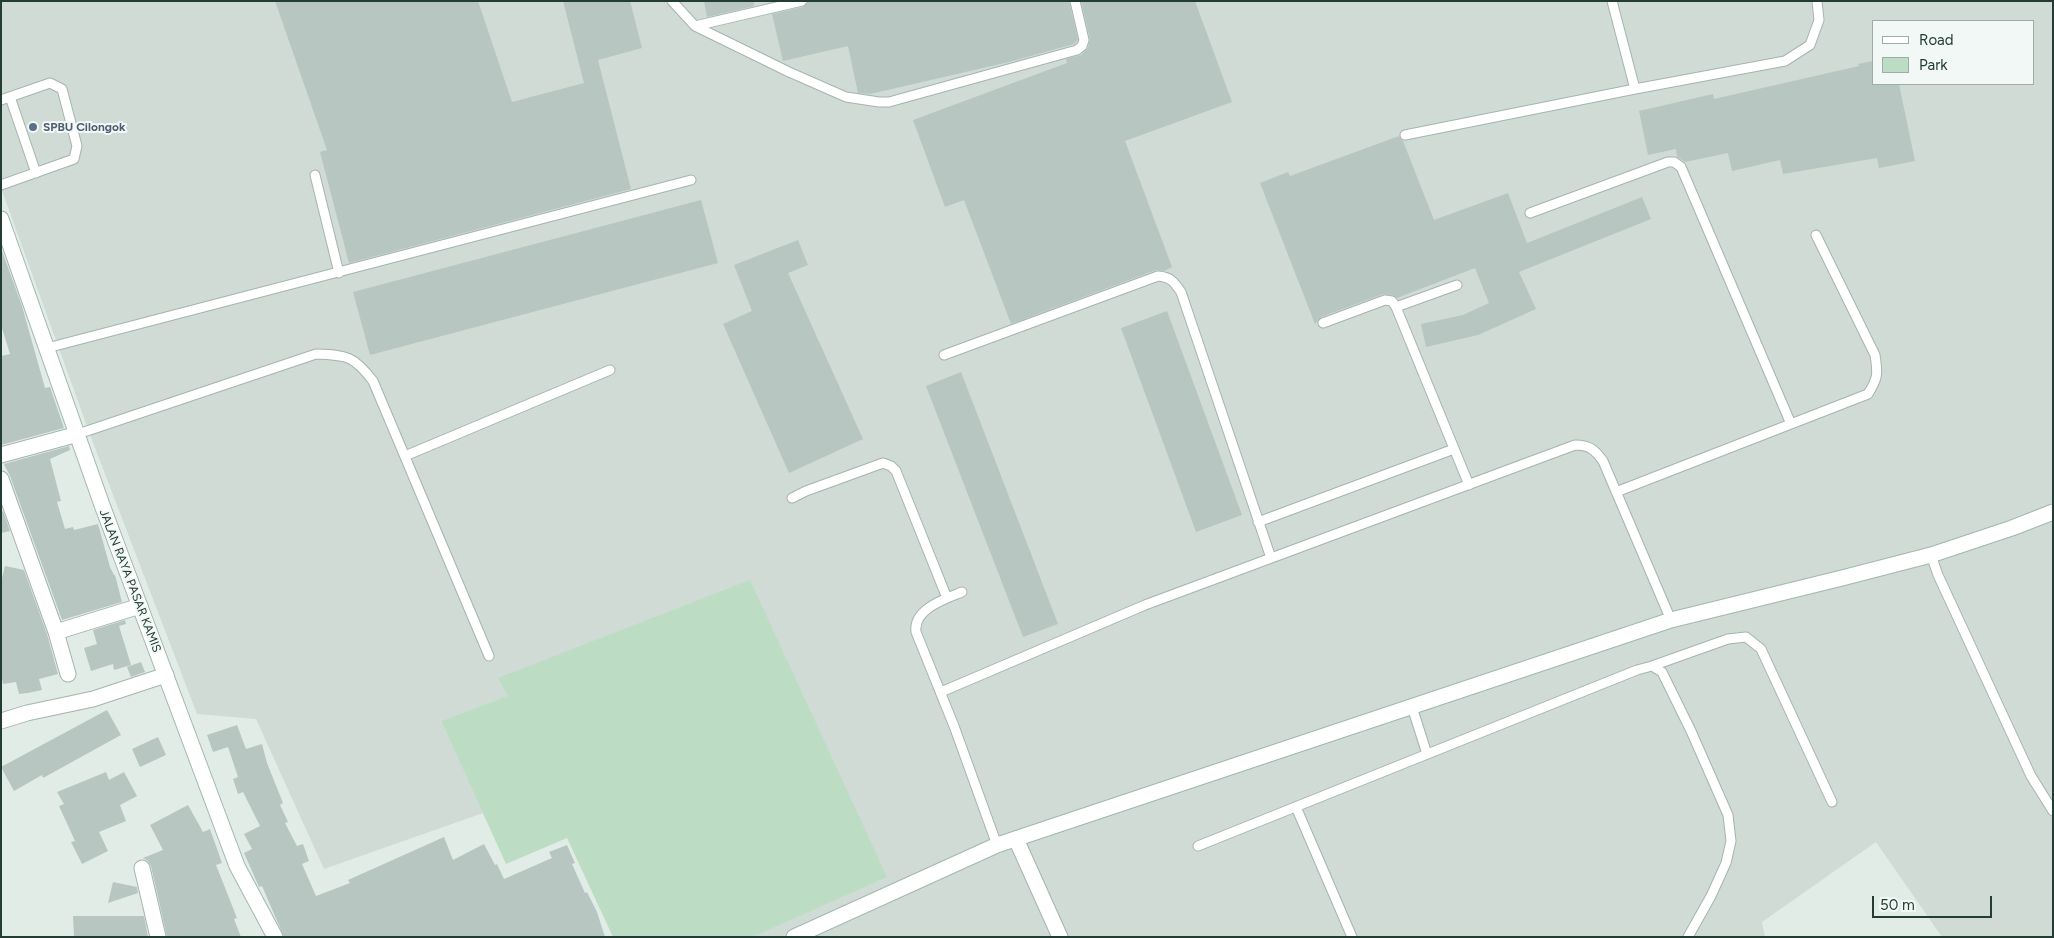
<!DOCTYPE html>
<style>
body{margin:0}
#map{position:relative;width:2054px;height:938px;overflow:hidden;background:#e2ece7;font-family:Figtree,sans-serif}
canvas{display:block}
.frame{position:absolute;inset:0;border:2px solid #233c34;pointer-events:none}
.legend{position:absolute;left:1872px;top:20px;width:162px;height:65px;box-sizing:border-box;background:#f2f8f5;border:1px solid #9fada8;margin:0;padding:6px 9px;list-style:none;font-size:15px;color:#233c34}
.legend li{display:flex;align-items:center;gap:10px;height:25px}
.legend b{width:25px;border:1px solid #9fada8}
.scale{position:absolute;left:1872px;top:896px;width:120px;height:22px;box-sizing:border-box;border:2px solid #233c34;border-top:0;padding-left:6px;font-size:15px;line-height:18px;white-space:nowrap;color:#233c34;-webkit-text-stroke:4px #f2f8f5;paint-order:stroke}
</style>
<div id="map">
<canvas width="2054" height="938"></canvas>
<div class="frame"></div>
<ul class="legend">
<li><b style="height:6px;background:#fff"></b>Road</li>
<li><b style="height:14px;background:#bcdcc3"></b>Park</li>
</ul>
<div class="scale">50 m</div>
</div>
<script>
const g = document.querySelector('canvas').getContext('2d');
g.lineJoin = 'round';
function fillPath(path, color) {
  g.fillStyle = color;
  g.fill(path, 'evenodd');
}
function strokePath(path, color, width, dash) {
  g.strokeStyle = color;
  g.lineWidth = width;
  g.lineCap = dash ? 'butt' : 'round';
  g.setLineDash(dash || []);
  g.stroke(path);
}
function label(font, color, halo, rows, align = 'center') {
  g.font = font + ' Figtree,sans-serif';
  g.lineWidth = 4;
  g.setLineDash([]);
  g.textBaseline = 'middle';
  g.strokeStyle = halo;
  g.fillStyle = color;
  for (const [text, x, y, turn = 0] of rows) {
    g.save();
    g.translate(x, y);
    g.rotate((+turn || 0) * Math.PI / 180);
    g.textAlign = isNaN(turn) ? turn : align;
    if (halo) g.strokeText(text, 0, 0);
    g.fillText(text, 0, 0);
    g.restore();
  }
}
fillPath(new Path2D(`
 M1,1H2053V937H1942L1876,842L1762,922L1765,937H753L886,877L498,678L509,696L441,721L483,813L324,869L256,719L197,714L92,440L1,188ZM1873,21H2033V84H1873Z`), '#d0dbd6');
fillPath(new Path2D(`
 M750,580L887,877L753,937H613L567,838L506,864L441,721L508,696L498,678Z`), '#bcdcc3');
fillPath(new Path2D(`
 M275,1H478L512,102L584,83L563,1H630L642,48L598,60L631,189L349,263L320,152L327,150Z
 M704,1H754V6L707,17Z
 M808,1H1069L1078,40L1074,44L1009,62L870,94L858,93L848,46L783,61L772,14L803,7Z
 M1081,1H1195L1232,102L1125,141L1172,267L1164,271L1156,270L1011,324L964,200L945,207L913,120L1067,63L1066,59L1081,55L1088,48L1090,39Z
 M1873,61V84H1899L1915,161L1879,168L1877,158L1783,174L1780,160L1732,171L1728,153L1685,162L1677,157L1676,149L1648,155L1639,111L1713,94L1714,99L1859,66L1858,64Z
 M1399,136L1403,141L1434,220L1508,193L1527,243L1642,197L1651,219L1519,272L1536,309L1478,335L1426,347L1421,324L1463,315L1489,303L1475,268L1397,298L1393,295L1383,294L1321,317L1315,324L1260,183L1288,172L1290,176Z
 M701,200L718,263L370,355L353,292Z
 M798,240L808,265L788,273L863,439L789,473L723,324L752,311L734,265Z
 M1,248L22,306L45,388L50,387L64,428L1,445V356L10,354L1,325Z
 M1167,311L1242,515L1196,532L1121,328Z
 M961,372L1058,624L1023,637L926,386Z
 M69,446L70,450L50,459L61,501L57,502L65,529L73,527L74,530L98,524L110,567L114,575H115L122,602L62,620L10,476L4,464Z
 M3,511L10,531L1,533V512Z
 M5,566L24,570L47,634L58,674L39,679L42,690L28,693L19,694L16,682L3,684L1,673V582Z
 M125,620L126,624L119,626L131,665L114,670L113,664L91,671L84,648L97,644L93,630Z
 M141,662L145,672L131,677L127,667Z
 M107,710L121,735L43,778L42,775L14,791L1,767Z
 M237,725L246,749L262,744L267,763L283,803L280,805L288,822L285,823L297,846L303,844L309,861L302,864L316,896L350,883L348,880L444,837L453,860L484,844L495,865L497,864L504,879L552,858L549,852L567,845L575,863L572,864L585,893L587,892L597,912L605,937H284L262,886L259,887L244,853L252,849L244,834L260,826L243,792L238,794L233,779L238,777L228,747L213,752L207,735Z
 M158,737L166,755L140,767L132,749Z
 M106,772L109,780L124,772L137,796L120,805L126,821L99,832L108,851L82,864L71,842L75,841L59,806L64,804L57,792Z
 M188,805L203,832L210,829L222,863L216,865L237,918L234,919L241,937H167L151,866L148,861L143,858L163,850L150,825Z
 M113,882L137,887L138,893L108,903Z
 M73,916H144L148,937H74Z`), '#b7c6c0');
const lane = new Path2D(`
 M672,1L695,26L789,72L846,97L879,102H889L1077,50L1082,46L1084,40L1075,1
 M695,26L802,1
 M1635,89L1785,61L1810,45L1819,20L1817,1
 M10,97L36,173
 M1,100L50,83L62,89L77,146L74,159L1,185
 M1405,135L1635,89L1612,1
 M315,175L339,273
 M1530,213L1668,162H1674L1681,167L1791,424
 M1396,307L1457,285
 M1323,323L1385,300L1392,301L1396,307L1469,485
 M47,348L691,180
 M944,355L1158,276C1171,277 1174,282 1181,292L1271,558
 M78,434L316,354C347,355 354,356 373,381L489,656
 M405,456L610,370
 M1616,492L1868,394C1878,378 1878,374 1875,355L1816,235
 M792,498L806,491L883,463L891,466L896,471L947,598
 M1258,522L1454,449
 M1931,555L1938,575L2031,776L2053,811
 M962,592C945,599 913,609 916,632L954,726L997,845
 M1652,666L1728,639L1746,637L1761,649L1832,802
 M941,692L1145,605L1575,445C1590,445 1595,450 1603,461L1671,620
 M1412,707L1427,754
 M1296,807L1352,937
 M1198,846L1637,670L1652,666L1662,672L1691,731L1728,815L1731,841L1726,863L1711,896L1688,937`);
const street = new Path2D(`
 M1,455L78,434
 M1,479L56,632L68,674
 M56,632L140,606
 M1,721L27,713L93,699L166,675
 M1016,839L1060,937
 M142,868L158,937`);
const secondary = new Path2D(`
 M1,219L102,505L237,866L275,937
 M794,937L997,845L1671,620L1842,578L1931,555L2012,528L2053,512`);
strokePath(lane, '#a5b4ae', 11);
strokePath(street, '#a5b4ae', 17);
strokePath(secondary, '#a1b7ae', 17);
strokePath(lane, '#fff', 9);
strokePath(street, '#fff', 15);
strokePath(secondary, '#fff', 15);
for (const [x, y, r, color] of [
 [33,127,5,"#5c6f8a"]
]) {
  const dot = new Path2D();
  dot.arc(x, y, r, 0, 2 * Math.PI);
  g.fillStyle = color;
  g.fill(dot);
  strokePath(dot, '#f2f8f5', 2);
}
label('bold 12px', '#4e5e75', '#f2f8f5', [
 ["SPBU Cilongok",43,127]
], 'left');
label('12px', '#233c34', '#f2f8f5', [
 ["JALAN RAYA PASAR KAMIS",130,581,69]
]);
</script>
